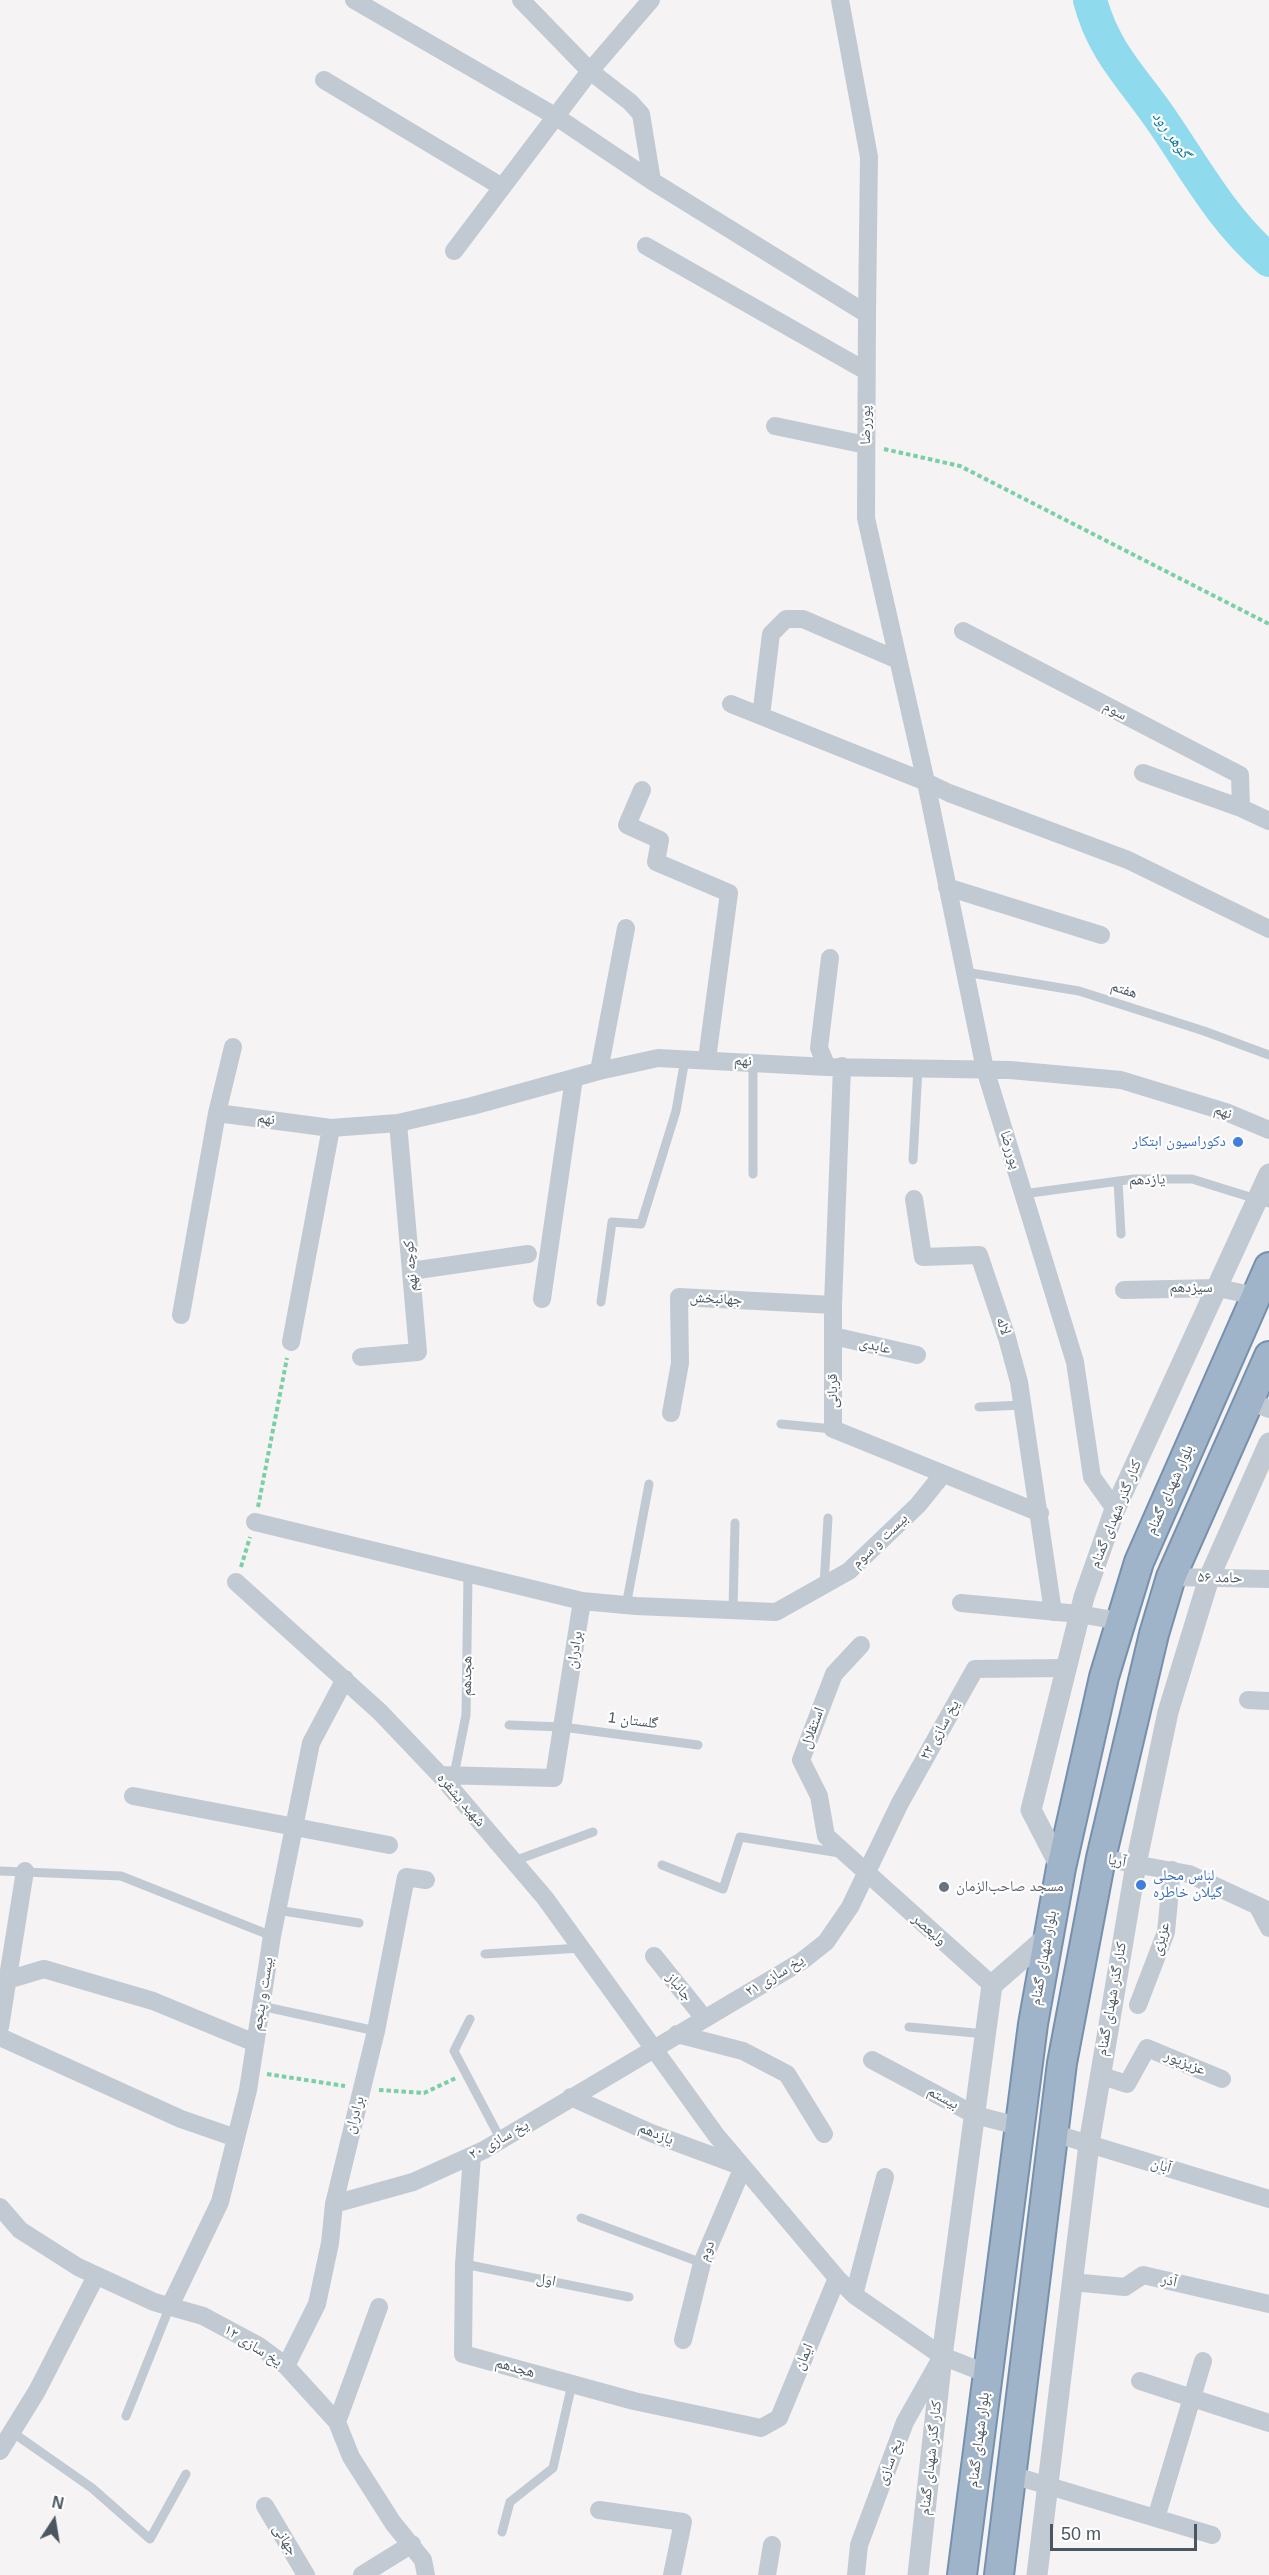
<!DOCTYPE html>
<meta charset="utf-8">
<style>
body{margin:0}
#map{position:relative;width:1269px;height:2575px;overflow:hidden;background:#f5f3f3;font-family:Helvetica,sans-serif}
canvas{display:block}
.north{position:absolute;left:24px;top:2491px;width:60px;height:60px;-webkit-text-stroke:4px #fff;paint-order:stroke;rotate:12deg;font-size:16px;font-weight:700;line-height:24px;text-align:center;color:#4a5661}
.north::after{content:'';display:block;margin:auto;width:21px;height:27px;background:#4a5661;clip-path:polygon(50% 0,100% 100%,50% 72%,0 100%)}
.scale{position:absolute;left:1050px;top:2524px;width:147px;height:27px;box-sizing:border-box;border:3px solid #4a5661;border-top:0;padding-left:8px;font-size:18px;line-height:21px;white-space:nowrap;color:#4a5661;-webkit-text-stroke:4px #fff;paint-order:stroke}
</style>
<div id="map">
<canvas width="1269" height="2575"></canvas>
<div class="north">N</div>
<div class="scale">50 m</div>
</div>
<script>
const g = document.querySelector('canvas').getContext('2d');
g.lineJoin = 'round';
function strokePath(path, color, width, dash) {
  g.strokeStyle = color;
  g.lineWidth = width;
  g.lineCap = dash ? 'butt' : 'round';
  g.setLineDash(dash || []);
  g.stroke(path);
}
function label(font, color, halo, rows, align = 'center') {
  g.font = font + ' Helvetica,"Noto Naskh Arabic",sans-serif';
  g.lineWidth = 4.5;
  g.setLineDash([]);
  g.textBaseline = 'middle';
  g.strokeStyle = halo;
  g.fillStyle = color;
  for (const [text, x, y, turn = 0] of rows) {
    g.save();
    g.translate(x, y);
    g.rotate((+turn || 0) * Math.PI / 180);
    g.textAlign = isNaN(turn) ? turn : align;
    if (halo) g.strokeText(text, 0, 0);
    g.fillText(text, 0, 0);
    g.restore();
  }
}
strokePath(new Path2D(`
 M1090,0C1104,54 1136,81 1165,125C1199,175 1223,220 1269,260`), '#90daee', 34);
const trunk = new Path2D(`
 M962,2575L1033,2024L1061,1868L1104,1677L1139,1562L1269,1267
 M999,2575L1062,2063L1101,1858L1154,1634L1171,1577L1269,1356`);
strokePath(trunk, '#7690ad', 32);
strokePath(new Path2D(`
 M884,449L960,466L1269,624
 M258,1507L287,1358
 M241,1567L250,1537
 M267,2074L345,2086
 M379,2090L424,2093L456,2078`), '#7ad0a6', 4, [4.5, 3]);
strokePath(new Path2D(`
 M965,972L1079,991L1204,1031L1269,1055
 M913,1160L918,1068
 M753,1174V1062
 M1118,1181L1121,1234
 M1023,1194L1134,1179H1192L1269,1203
 M601,1302L612,1222L641,1224L676,1111L685,1059
 M979,1407L1023,1405
 M781,1424L833,1429
 M824,1585L828,1518
 M626,1606L649,1484
 M733,1610L735,1523
 M509,1725L563,1727L698,1745
 M454,1775L466,1715L468,1575
 M514,1861L593,1832
 M662,1865L723,1889L740,1837L840,1853
 M0,1871L121,1876L272,1936
 M277,1910L359,1923
 M485,1954L581,1948
 M261,2006L376,2031
 M470,2019L454,2051L501,2140
 M909,2027L986,2034
 M581,2218L702,2263
 M464,2264L629,2297
 M126,2416L170,2306
 M12,2432L92,2488L150,2539L186,2474
 M502,2532L510,2502L553,2468L572,2384`), '#c1cad2', 9);
strokePath(new Path2D(`
 M354,0L555,116L652,181L867,314L866,518L926,782L985,1069L1075,1362L1092,1477L1115,1509
 M521,0L590,71L630,102L641,114L652,181
 M840,0L869,157L867,314
 M324,80L502,187
 M646,246L866,371
 M454,251L590,71L651,0
 M775,426L866,445
 M963,631L1240,775L1241,808
 M731,704L926,782L949,793L1128,860L1269,929
 M761,716L771,634L786,619H803L898,660
 M1143,773L1241,808L1269,821
 M642,790L627,825L660,840L656,862L729,893L707,1059
 M947,887L1101,935
 M842,1066L833,1305V1429L1040,1513
 M827,1067L819,1048L830,958
 M599,1071L626,928
 M217,1113L331,1128L398,1123L472,1106L599,1071L658,1058L827,1067L1010,1070L1121,1080L1226,1112L1269,1130
 M914,1199L923,1257L979,1255L1007,1338L1019,1382L1053,1612
 M411,1271L528,1254
 M1124,1290L1218,1288L1256,1296
 M542,1299L574,1078
 M181,1315L217,1113L233,1047
 M833,1336L917,1355
 M291,1342L331,1128
 M361,1357L418,1352L398,1123
 M1249,1401L1269,1409
 M671,1413L680,1363L679,1297L833,1305
 M255,1522L582,1601L636,1606L776,1612L849,1571L918,1505L943,1474
 M1171,1577L1269,1579
 M236,1582L380,1712L440,1775L545,1898L716,2135L837,2278L854,2295L942,2356L988,2374
 M961,1603L1079,1614L1119,1621
 M861,1645L834,1674L801,1760L819,1796L826,1836L992,1985
 M1248,1700L1269,1701
 M440,1775L554,1778L582,1601
 M133,1796L389,1845
 M1101,1858L1189,1874L1269,1911
 M1257,1905L1269,1928
 M654,1956L704,2018
 M7,1980L44,1969L153,2001L255,2043
 M1138,2005L1166,1932L1172,1870
 M0,2027L25,1871
 M677,2034L743,2051L787,2074L824,2134
 M0,2037L181,2119L236,2138
 M872,2060L975,2115L1018,2126
 M1099,2075L1127,2084L1147,2048L1222,2079
 M571,2097L651,2133L743,2167L702,2263L683,2340
 M1053,2133L1269,2199
 M472,2156L464,2264L463,2354L634,2401L761,2428L779,2418L837,2278
 M334,2204L413,2182L484,2150L802,1961L826,1942L850,1907L900,1803L975,1669L1065,1668
 M0,2207L20,2230L78,2267L154,2302L203,2316L259,2346L286,2366L337,2422L351,2457L393,2523L423,2560L426,2575
 M1072,2282L1125,2287L1143,2275L1269,2304
 M854,2295L885,2177
 M170,2306L220,2202L248,2090L272,1936L311,1743L345,1679
 M286,2366L317,2304L330,2243L334,2204L376,2031L406,1877L426,1880
 M1140,2381L1269,2423
 M337,2422L379,2307
 M0,2451L37,2391L96,2276
 M1012,2475L1212,2535
 M265,2506L306,2575
 M599,2510L683,2522L672,2575
 M1156,2518L1203,2361
 M362,2575L412,2544
 M767,2575L772,2545
 M856,2575L859,2545L905,2422L940,2360`), '#c1cad2', 18);
strokePath(new Path2D(`
 M1061,1868L1031,1810L1084,1597L1115,1509L1269,1174
 M918,2575L942,2356L992,1985L1047,1937
 M1037,2575L1089,2144L1136,1864L1168,1712L1209,1578L1269,1443`), '#c1cad2', 21);
strokePath(trunk, '#9fb4c9', 28);
for (const [x, y, r, color] of [
 [1238,1142,6,"#3f7fe0"],
 [1141,1885,6,"#3f7fe0"],
 [944,1887,6,"#6b7280"]
]) {
  const dot = new Path2D();
  dot.arc(x, y, r, 0, 2 * Math.PI);
  g.fillStyle = color;
  g.fill(dot);
  strokePath(dot, '#fff', 2);
}
label('15px', '#4a5661', '#fff', [
 ["پوررضا",866,425,-90],
 ["سوم",1115,711,28],
 ["هفتم",1124,990,18],
 ["نهم",743,1061,4],
 ["نهم",1223,1112,19],
 ["نهم",266,1119,7],
 ["پوررضا",1010,1150,73],
 ["یازدهم",1147,1180,-2],
 ["کوچه نهم",411,1266,-95],
 ["سیزدهم",1191,1288],
 ["جهانبخش",716,1299,3],
 ["لاله",1003,1326,71],
 ["عابدی",875,1346,13],
 ["قربانی",833,1391,-90],
 ["بلوار شهدای گمنام",1170,1490,-66],
 ["کنار گذر شهدای گمنام",1116,1514,-68],
 ["بیست و سوم",880,1541,-44],
 ["حامد ۵۶",1220,1578,1],
 ["برادران",575,1650,-81],
 ["هجدهم",467,1676,-89],
 ["گلستان 1",633,1721,7],
 ["استقلال",813,1728,-70],
 ["یخ سازی ۲۲",940,1730,-61],
 ["شهید یشقره",461,1800,49],
 ["آریا",1117,1861,10],
 ["ولیعصر",929,1930,42],
 ["عزیزی",1161,1939,-75],
 ["بلوار شهدای گمنام",1044,1958,-80],
 ["یخ سازی ۲۱",775,1976,-31],
 ["جانباز",679,1987,51],
 ["بیست و پنجم",263,1994,-81],
 ["کنار گذر شهدای گمنام",1112,1999,-80],
 ["عزیزپور",1185,2063,22],
 ["بیستم",943,2098,28],
 ["برادران",355,2115,-74],
 ["یازدهم",656,2134,22],
 ["یخ سازی ۲۰",499,2140,-29],
 ["آبان",1161,2166,17],
 ["دوم",707,2251,-68],
 ["اول",546,2280,11],
 ["آذر",1169,2281,13],
 ["یخ سازی ۱۲",253,2346,32],
 ["ایمان",804,2357,-67],
 ["هجدهم",515,2368,15],
 ["بلوار شهدای گمنام",979,2440,-83],
 ["کنار گذر شهدای گمنام",931,2458,-84],
 ["یخ سازی",890,2462,-69],
 ["جهانی",285,2540,59]
]);
label('15px', '#366cbe', '#fff', [
 ["دکوراسیون ابتکار",1226,1142],
 ["لباس محلی",1153,1876,"left"],
 ["گیلان خاطره",1153,1893,"left"]
], 'right');
label('15px', '#5b616d', '#fff', [
 ["مسجد صاحب‌الزمان",956,1887]
], 'left');
label('italic 16px', '#0c7c9b', '#fff', [
 ["گوهر رود",1171,135,55]
]);
</script>
